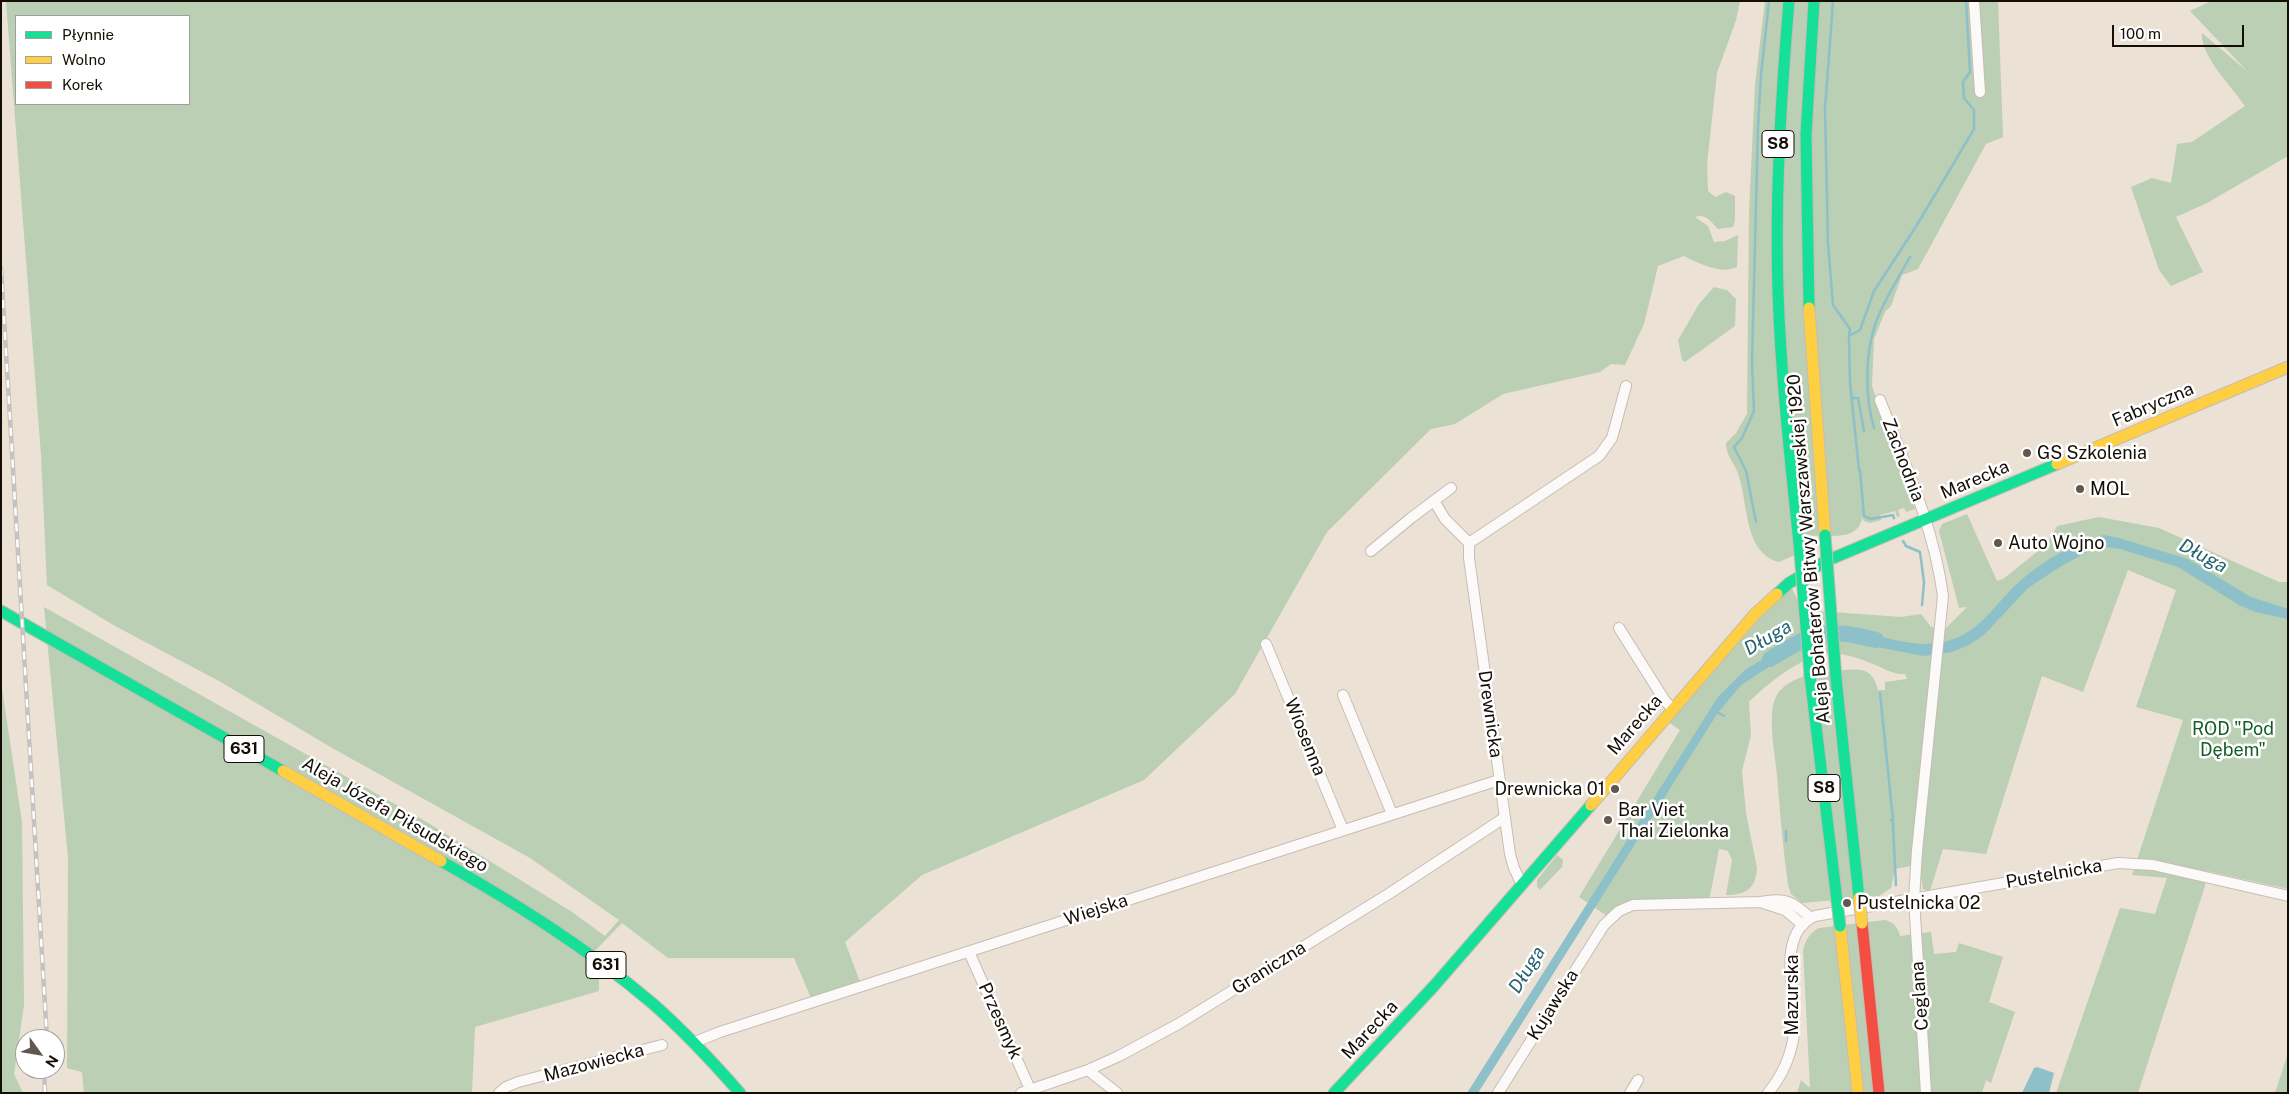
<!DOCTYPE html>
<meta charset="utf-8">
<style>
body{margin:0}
#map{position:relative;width:2289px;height:1094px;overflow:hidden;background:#ebe1d5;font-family:"Public Sans",sans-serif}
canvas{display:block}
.frame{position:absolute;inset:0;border:2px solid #150e07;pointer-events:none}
.legend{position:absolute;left:15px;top:15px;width:175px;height:90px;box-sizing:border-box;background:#fff;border:1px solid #a19f9c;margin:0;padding:6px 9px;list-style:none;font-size:15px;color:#150e07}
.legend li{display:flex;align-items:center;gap:10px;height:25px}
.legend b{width:25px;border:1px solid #a19f9c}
.north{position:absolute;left:15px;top:1029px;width:50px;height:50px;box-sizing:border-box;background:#fff;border:1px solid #a19f9c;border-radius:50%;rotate:122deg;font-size:14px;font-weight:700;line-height:20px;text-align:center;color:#150e07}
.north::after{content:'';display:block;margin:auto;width:18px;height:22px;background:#60584f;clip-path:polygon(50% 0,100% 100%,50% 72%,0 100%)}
.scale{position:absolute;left:2112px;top:25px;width:132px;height:22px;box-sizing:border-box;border:2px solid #150e07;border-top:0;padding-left:6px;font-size:15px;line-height:18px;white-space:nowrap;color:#150e07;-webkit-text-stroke:4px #fff;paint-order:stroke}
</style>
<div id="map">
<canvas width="2289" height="1094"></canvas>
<div class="frame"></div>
<ul class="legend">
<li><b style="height:6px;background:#16e098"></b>Płynnie</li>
<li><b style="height:6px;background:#ffcf43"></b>Wolno</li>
<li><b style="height:6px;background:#f24e42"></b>Korek</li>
</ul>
<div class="north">N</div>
<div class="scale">100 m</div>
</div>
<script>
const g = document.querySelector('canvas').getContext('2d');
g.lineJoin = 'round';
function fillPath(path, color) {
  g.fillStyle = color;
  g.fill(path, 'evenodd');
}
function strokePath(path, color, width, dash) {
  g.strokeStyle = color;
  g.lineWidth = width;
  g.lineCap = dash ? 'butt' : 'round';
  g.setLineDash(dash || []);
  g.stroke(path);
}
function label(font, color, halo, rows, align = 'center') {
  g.font = font + ' "Public Sans",sans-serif';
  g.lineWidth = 5;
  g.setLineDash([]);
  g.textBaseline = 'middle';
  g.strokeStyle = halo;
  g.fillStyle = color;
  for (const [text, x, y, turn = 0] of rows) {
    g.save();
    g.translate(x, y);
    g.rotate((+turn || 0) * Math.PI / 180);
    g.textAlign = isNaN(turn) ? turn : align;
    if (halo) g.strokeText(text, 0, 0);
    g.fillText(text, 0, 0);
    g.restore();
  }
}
fillPath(new Path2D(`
 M6,1H1740L1736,20L1717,73L1707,164L1708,191L1715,197L1726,192L1735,196V220L1733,227L1718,229C1711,222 1706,213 1695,217L1708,226L1714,242L1725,241L1738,235L1737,267C1720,275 1699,263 1684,256L1658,266L1644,324L1625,365L1611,364L1600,372L1503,394L1455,424L1431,429L1327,532L1235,694L1144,780L922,875L845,942L860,982L811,998L794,958H668L622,923L592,954L599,974V991L475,1027L472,1093H84L82,1072L67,1068L68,858L44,607L425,821L572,912L605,936L619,920L530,858L334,749L219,681L115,626L47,585L41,455ZM16,16H189V104H16Z
 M1765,1H1998L2003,137L1986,144L1918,269L1902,275L1891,306L1885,312L1874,339L1872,386L1915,509L1906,512L1904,508L1898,510L1900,516L1897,517L1895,511L1880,515L1881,520L1870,523L1864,521L1862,517C1859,543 1826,534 1807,536L1808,549L1779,562C1742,552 1749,500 1737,471C1733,461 1726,455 1726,443L1736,433L1747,414L1749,213L1755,84Z
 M2211,1H2288V156L2207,203L2176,217L2203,272L2171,286L2159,270L2131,187L2152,178L2171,183L2177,144L2192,142L2245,106C2233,88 2200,56 2202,33L2248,72L2190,11Z
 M1714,287L1727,290L1736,299L1735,326L1685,362L1682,360L1678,340L1699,304Z
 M1967,514L1997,581L2003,579L2047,544L2057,526L2099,517L2159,528L2279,582H2288V889L2207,871L2205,886L2138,1093H2056L2120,908L2155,914L2167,878L2132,875L2183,720L2136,707L2176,590L2128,570L2083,692L2042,676L1986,854L1943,849L1930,891L1923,889L1919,864L1895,869L1891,888L1879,896L1802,903L1791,894L1788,885C1783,849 1780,812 1777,775C1775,756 1771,735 1772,715C1772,708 1774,699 1778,693C1792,674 1823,672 1844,670C1864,668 1873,670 1878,690H1885V682L1907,679L1905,674C1891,675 1879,665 1865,661C1853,656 1837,652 1824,654C1798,659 1767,684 1749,702L1751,735L1742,771L1746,813L1757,868C1756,889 1745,895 1726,895L1732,860L1728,851L1719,849L1710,896L1702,902L1633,905L1610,918L1579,897L1680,730L1664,719L1789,583L1803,610L1901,617L1921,614L1931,627L1945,629L1967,607L1959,608L1939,531L1942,524Z
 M1,682L22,822L24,1005L14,1074L23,1093H1Z
 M1557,855L1563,860L1562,867L1540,890L1537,886V880Z
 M1885,920C1894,922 1898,928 1900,936L1931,932L1934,954L1956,952L1959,943L2003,957L1989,1002L2015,1012L1991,1083L1986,1080L1982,1093H1797L1801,1080L1810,1088L1803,950C1806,940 1809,933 1819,928Z
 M2288,1053V1093H2275Z`), '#bacfb3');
fillPath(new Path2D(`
 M2104,535L2119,538L2188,559L2251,597L2288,609V619L2255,612L2239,605L2178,567L2120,549L2104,547L2089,551L2063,565L2028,588L1984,635L1969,645L1952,652L1923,656L1857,643L1855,630C1877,635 1900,643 1922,644C1975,645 1989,609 2021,580C2044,560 2074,543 2104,535Z
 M1787,644L1789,654L1741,685L1717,714L1478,1093H1467L1718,697L1745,670Z
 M2037,1067L2054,1073L2049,1093H2022L2034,1068Z`), '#8dc0c9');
strokePath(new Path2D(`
 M1833,1L1825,109L1828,243L1833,305L1850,329L1849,336
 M1851,398H1858L1864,431
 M1874,428C1865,398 1865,355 1875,325C1883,301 1898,279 1910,257
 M1859,470L1850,382L1849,336L1860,330L1874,291L1917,225L1974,129V110L1964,98L1963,82L1970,72L1966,1
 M1860,470L1864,516L1871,519L1893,515L1894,518
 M1756,522L1746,471L1734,447L1742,438L1754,411L1752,362L1758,127L1761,75L1769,1
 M1903,541L1906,546L1920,552L1924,582L1922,605
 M1880,693L1893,820
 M1717,712L1724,716
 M1891,820H1893V827L1896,885
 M1786,841V831`), '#8dc0c9', 2.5);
strokePath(new Path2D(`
 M1770,659C1814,632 1825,627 1876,640`), '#8dc0c9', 16);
const street = new Path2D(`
 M1974,1L1980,92
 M1880,400C1905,464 1934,527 1943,596L1917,851L1914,899L1926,1093
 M1434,501L1445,519L1469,543
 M1371,551L1411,518L1451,488
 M1619,628L1665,701L1673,709
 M1266,644L1343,830
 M1343,695L1392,814
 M1521,883L1514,868L1510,854L1469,558V543L1599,456L1612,438L1626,386
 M1763,903L1785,910L1803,925
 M969,952L1030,1089
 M695,1042L720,1032L1499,780
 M1088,1070L1117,1093
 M499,1093L506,1087L518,1082L662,1045
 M1021,1093L1088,1070L1119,1056L1180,1023L1390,893L1504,818
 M1498,1093L1604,925L1619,911L1633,905L1761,902C1786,897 1793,902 1811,918
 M1630,1093L1638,1080
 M1768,1093C1782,1076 1791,1056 1794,1034C1798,999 1773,935 1815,916L2118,863L2153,865L2288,896`);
const fast = new Path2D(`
 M1789,1C1781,98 1775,195 1778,292C1781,380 1791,466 1800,553
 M1809,308L1806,135L1814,1
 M1777,594L1789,583L1826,561L2057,464
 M1,611L283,771
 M1810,676L1837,901
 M1836,678L1859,898
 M441,861C515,903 587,948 652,1003C684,1031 712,1061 740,1093
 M1334,1093L1434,986L1591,805`);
const slow = new Path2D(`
 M1809,308L1825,535
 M2057,464L2288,367
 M283,771L441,861
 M1591,805L1755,614L1777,594
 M1840,926L1858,1093`);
const jam = new Path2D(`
 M1862,923L1879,1093`);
strokePath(street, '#c6bdb4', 12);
strokePath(fast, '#c6bdb4', 13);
strokePath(slow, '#c6bdb4', 13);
strokePath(jam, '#c6bdb4', 13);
strokePath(street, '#fcfaf9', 10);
strokePath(fast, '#16e098', 11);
strokePath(slow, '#ffcf43', 11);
strokePath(jam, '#f24e42', 11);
const rail = new Path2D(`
 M1,268L47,1039
 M44,1069L45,1093`);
strokePath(rail, '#c5c2bf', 4.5);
strokePath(rail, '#fff', 2.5, [8]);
const fastBridge = new Path2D(`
 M1825,535L1836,678
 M1800,553L1810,676
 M1837,901L1840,926`);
const slowBridge = new Path2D(`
 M1859,898L1862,923`);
strokePath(fastBridge, '#c6bdb4', 13, []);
strokePath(slowBridge, '#c6bdb4', 13, []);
strokePath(fastBridge, '#16e098', 11);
strokePath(slowBridge, '#ffcf43', 11);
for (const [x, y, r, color] of [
 [2027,453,5,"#60584f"],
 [2080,489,5,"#60584f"],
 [1998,543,5,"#60584f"],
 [1615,789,5,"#60584f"],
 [1608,820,5,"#60584f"],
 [1847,903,5,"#60584f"]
]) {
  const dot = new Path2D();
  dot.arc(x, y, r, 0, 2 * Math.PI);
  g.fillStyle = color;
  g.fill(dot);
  strokePath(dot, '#fff', 2);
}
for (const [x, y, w] of [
 [1778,144,32],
 [244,749,40],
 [1824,788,32],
 [606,965,40]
]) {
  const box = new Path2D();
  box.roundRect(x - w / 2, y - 13.5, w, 27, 4);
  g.fillStyle = '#fff';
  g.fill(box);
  strokePath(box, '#150e07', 1);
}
label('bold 16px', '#150e07', null, [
 ["S8",1778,144],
 ["631",244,749],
 ["S8",1824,788],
 ["631",606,965]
]);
label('18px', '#150e07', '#fff', [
 ["Fabryczna",2153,405,-23],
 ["Zachodnia",1903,460,69],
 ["Marecka",1975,480,-23],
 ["Aleja Bohaterów Bitwy Warszawskiej 1920",1809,549,-95],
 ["Drewnicka",1490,714,82],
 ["Marecka",1635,725,-49],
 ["Wiosenna",1305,737,68],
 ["Aleja Józefa Piłsudskiego",395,815,30],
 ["Pustelnicka",2054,874,-10],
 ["Wiejska",1096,910,-18],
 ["Graniczna",1269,968,-32],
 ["Mazurska",1792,995,-90],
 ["Ceglana",1920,996,-94],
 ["Kujawska",1553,1005,-58],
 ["Przesmyk",1000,1021,66],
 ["Marecka",1370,1030,-47],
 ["Mazowiecka",594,1063,-15]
]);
label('18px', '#150e07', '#fff', [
 ["GS Szkolenia",2037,453],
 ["MOL",2090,489],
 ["Auto Wojno",2008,543],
 ["Drewnicka 01",1605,789,"right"],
 ["Bar Viet",1618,810],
 ["Thai Zielonka",1618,831],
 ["Pustelnicka 02",1857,903]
], 'left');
label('18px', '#135c27', '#fff', [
 ["ROD \"Pod",2233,729],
 ["Dębem\"",2233,750]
]);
label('italic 19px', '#23616e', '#fff', [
 ["Długa",2203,556,28],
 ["Długa",1768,638,-30],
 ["Długa",1527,970,-58]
]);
</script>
